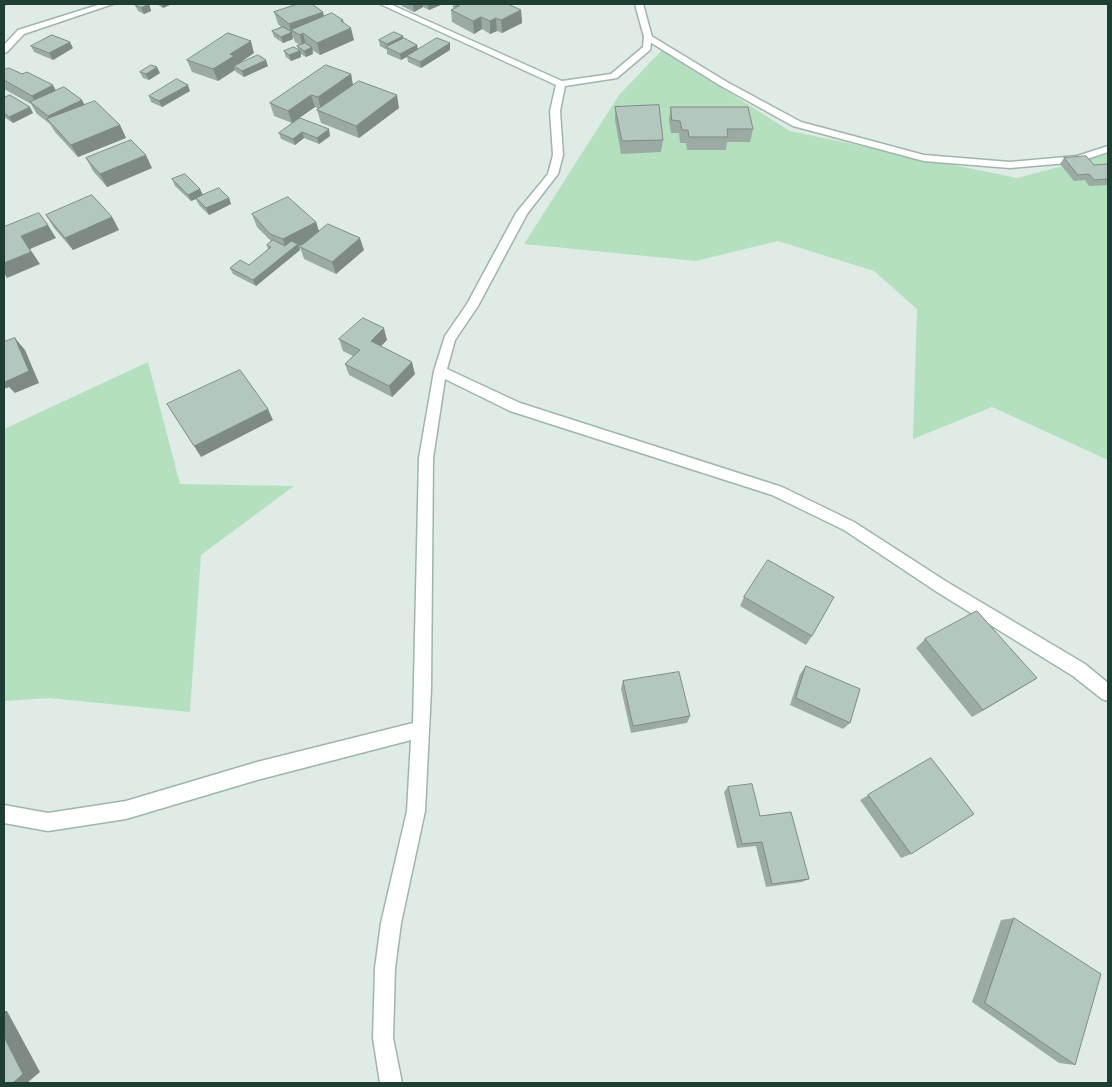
<!DOCTYPE html>
<style>
body{margin:0}
#map{position:relative;width:1112px;height:1087px;overflow:hidden;background:#dfece5;font-family:"Nunito Sans",sans-serif}
canvas{display:block}
.frame{position:absolute;inset:0;border:5px solid #1e3e34;pointer-events:none}
</style>
<div id="map">
<canvas width="1112" height="1087"></canvas>
<div class="frame"></div>
</div>
<script>
const g = document.querySelector('canvas').getContext('2d');
g.lineJoin = 'round';
function fillPath(path, color) {
  g.fillStyle = color;
  g.fill(path, 'evenodd');
}
function strokePath(path, color, width, dash) {
  g.strokeStyle = color;
  g.lineWidth = width;
  g.lineCap = dash ? 'butt' : 'round';
  g.setLineDash(dash || []);
  g.stroke(path);
}
fillPath(new Path2D(`
 M662,50L790,131L1017,178L1108,154V460L992,407L913,439L917,309L874,271L778,241L696,261L524,244L619,95Z
 M148,362L180,484L294,486L201,555L190,712L49,698L4,701V429Z`), '#b5e0bf');
const lane = new Path2D(`
 M648,34L727,82L801,122L924,155L1010,162L1077,156L1108,146V152L1078,162L1010,168L924,161L793,126L721,86L645,39L644,37Z`);
const street = new Path2D(`
 M101,4H113L24,34L7,52L4,53V45L18,30Z
 M380,4H390L562,81L611,74L643,47L644,37L635,4H643L652,37L650,50L617,78L565,86L560,111L563,155L558,174L527,214L478,306L455,340L447,369L520,403L782,487L854,522L947,582L1085,664L1108,683V701L1102,699L1073,676L937,592L844,530L772,495L510,411L445,379L433,458L431,690L425,811L401,923L395,968L393,1038L402,1083H380L373,1038L375,968L381,923L407,811L411,740L257,780L126,819L48,831L4,823V805L48,813L126,801L257,762L413,723L419,458L434,371L445,336L467,304L516,213L548,174L553,155L550,111L556,85Z`);
strokePath(lane, '#a1b4ac', 3);
strokePath(street, '#a1b4ac', 3);
fillPath(lane, '#fff');
fillPath(street, '#fff');
fillPath(new Path2D(`
 M149,4L151,11L144,14L138,11L135,5Z
 M157,4H172L163,8Z
 M401,4H443L429,10L423,7L414,12L402,6Z
 M453,4H508L521,10L522,23L502,33L497,31L490,34L482,29L474,34L452,22L451,10L453,9Z
 M274,12L324,17L343,20V23L354,40L320,55L312,50L313,54L306,57L301,54V57L291,61L286,57L284,51L298,50L297,46L300,45L295,42L293,36V39L283,43L274,37L272,31L281,27L278,24Z
 M403,36V39L417,45L418,50L450,43V50L421,68L408,62L407,57L401,60L387,54V50L380,46L379,40Z
 M31,46L73,48L53,60L34,52Z
 M254,53L239,63L268,66L244,77L236,72L235,70L218,81L192,72L187,60Z
 M4,70L56,91L85,105L120,125L126,138L78,157L55,132L50,124L37,114L31,104L4,89Z
 M140,72L160,73L149,80L143,78Z
 M351,74L353,85L399,108L359,138L321,123L317,110L319,109L315,107L292,123L274,116L270,103Z
 M190,91L162,107L151,102L149,96Z
 M4,98L33,113L13,123L4,117Z
 M615,107L663,140L661,152L621,154L615,120Z
 M671,107L753,129L750,142H727L726,150H687L686,143H680L679,133H671L669,120Z
 M300,118L330,136L319,144L304,138L295,145L281,139L279,133Z
 M86,158L152,168L107,187L93,171Z
 M1064,158L1094,165L1108,164V185L1089,186L1085,180L1074,181L1060,164Z
 M172,179L200,189L203,195L229,198L231,204L209,215L199,205L196,199L191,201L175,186Z
 M252,214L316,222L319,231L364,250L336,274L304,259L300,247L305,243L299,246L300,250L256,286L233,274L230,268L249,265L268,250L267,245L271,241L257,227Z
 M46,215L112,217L119,230L73,250L54,228Z
 M339,339L387,340L381,346L415,374L392,397L349,375L345,364L353,356L343,351Z
 M744,597L812,636L806,645L740,606Z
 M925,639L1037,678L972,717L916,648Z
 M806,666L850,723L843,729L790,705L800,674Z
 M623,681L690,716L687,723L631,733L621,689Z
 M931,758L911,854L901,858L860,800Z
 M728,787L760,816L809,879L802,882L766,887L756,846L737,848L724,792Z
 M1014,918L1075,1065L1059,1063L972,1002L1001,920Z`), '#9baba3');
fillPath(new Path2D(`
 M4,4H10L4,6Z
 M149,4L151,11L144,14L141,8Z
 M161,4H172L163,8Z
 M413,4H423V7L414,12Z
 M428,4H443L429,10Z
 M521,10L522,23L502,33L501,20Z
 M323,12L326,24L291,30L293,39L283,43L281,37L291,32L289,24Z
 M481,17L482,29L474,34L473,21Z
 M496,18L497,31L490,34V21Z
 M343,20L345,31L351,28L354,40L320,55L317,43L341,21Z
 M303,33L306,46L303,47L300,35Z
 M403,36L404,42L388,48L387,44Z
 M251,41L254,53L234,67L235,70L218,81L213,69L230,54Z
 M70,42L73,48L53,60L49,53Z
 M450,43V50L421,68L420,62Z
 M417,45L418,51L401,60L400,54Z
 M312,47L313,54L306,57L304,51Z
 M300,51L301,57L291,61L289,55Z
 M266,60L268,66L244,77L242,71Z
 M157,67L160,73L149,80L146,74Z
 M351,74L353,86L321,110L318,97Z
 M53,85L60,98L39,108L32,96Z
 M188,85L190,91L162,107L159,101Z
 M311,95L315,107L292,123L288,111Z
 M397,95L399,108L359,138L356,126Z
 M82,100L89,113L56,128L48,116Z
 M30,107L33,113L13,123L9,117Z
 M120,125L126,138L78,157L71,145Z
 M329,129L330,136L319,144L317,138Z
 M302,132L304,138L295,145L293,139Z
 M146,155L152,168L107,187L100,174Z
 M200,189L203,196L191,201L188,195Z
 M229,198L231,204L209,215L206,208Z
 M112,217L119,230L73,250L65,238Z
 M316,222L320,235L299,246L300,250L256,286L253,280L287,252L283,239Z
 M48,225L56,238L30,249L40,264L7,278L4,273V263L21,236Z
 M360,238L364,250L336,274L332,262Z
 M384,328L387,340L374,353L371,341Z
 M15,338L25,350L39,383L15,393L9,387L4,389V376Z
 M412,362L415,374L392,397L389,386Z
 M268,409L273,420L201,457L194,446Z
 M1037,678L1026,685L972,717L983,710Z
 M4,1011H7L40,1072L27,1083H13L4,1037Z`), '#7e8b85');
const building = new Path2D(`
 M138,4H149L141,8L135,5Z
 M298,4H312L323,12L289,24L274,12Z
 M454,4H508L521,10L501,20L496,18L490,21L481,17L473,21L451,10L459,6Z
 M332,13L343,20L341,21L351,28L317,43L303,33L300,35L291,30Z
 M283,27L292,32L281,37L272,31Z
 M394,32L403,36L387,44L379,40Z
 M228,33L251,41L230,54L234,56L213,69L187,60Z
 M52,35L70,42L49,53L31,46Z
 M404,38L417,45L400,54L386,47Z
 M437,38L450,43L420,62L407,56Z
 M305,43L312,47L304,51L297,46Z
 M294,47L300,51L289,55L284,51Z
 M258,55L266,60L242,71L234,66Z
 M151,65L157,67L146,74L140,72Z
 M326,65L351,74L318,97L311,95L288,111L270,103Z
 M9,68L22,74L27,72L53,85L32,96L4,80V70Z
 M177,79L188,85L159,101L149,96Z
 M359,81L397,95L356,126L317,110Z
 M64,87L82,100L48,116L30,102Z
 M10,95L30,107L9,117L4,113V98Z
 M95,101L120,125L71,145L47,119Z
 M659,105L663,140L622,141L615,107Z
 M671,107H748L753,129H727L728,137H689L688,130H682L680,121L672,120Z
 M300,118L329,129L317,138L302,132L293,139L279,133Z
 M131,140L146,155L100,174L86,158Z
 M1086,156L1094,165L1108,164V179L1094,180L1089,174L1078,175L1064,158Z
 M185,174L200,189L188,195L172,179Z
 M219,188L229,198L206,208L196,198Z
 M92,195L112,217L65,238L46,215Z
 M288,197L316,222L283,239L270,234L252,214Z
 M39,213L48,225L21,236L31,252L4,263V227Z
 M328,224L360,238L332,262L300,247Z
 M273,240L285,246L291,241L298,244L253,280L230,268L240,260L249,265L271,247L267,245Z
 M363,318L384,328L371,341L412,362L389,386L345,364L360,350L339,339Z
 M15,338L29,371L5,382L4,379V342Z
 M240,370L268,409L194,446L167,404Z
 M768,560L834,597L812,636L744,597Z
 M977,611L1037,678L983,710L925,639Z
 M806,666L860,689L850,723L796,698Z
 M679,672L690,716L633,726L623,681Z
 M931,758L974,814L911,854L868,795Z
 M752,784L760,816L791,812L809,879L772,884L762,842L742,844L728,787Z
 M1014,918L1101,974L1075,1065L985,1003Z
 M4,1037L23,1074L13,1083H4Z`);
fillPath(building, '#b4c7be');
strokePath(building, '#7e8b85', 1);
</script>
